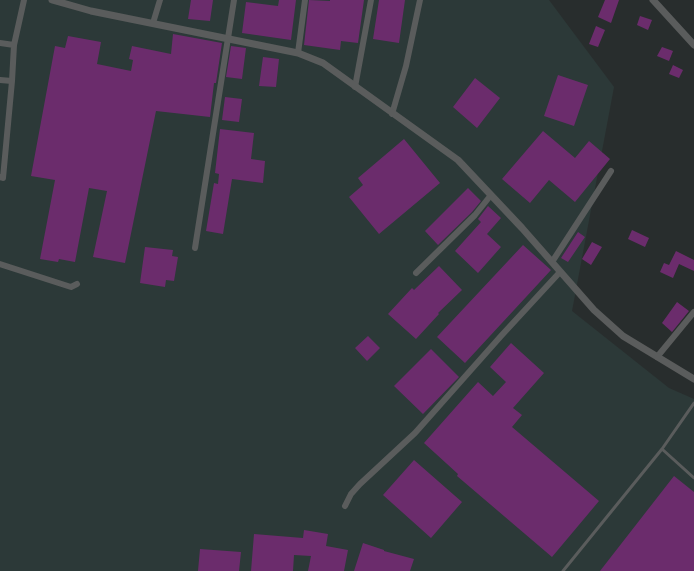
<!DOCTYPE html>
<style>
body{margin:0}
canvas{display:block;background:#282d2d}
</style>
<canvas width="694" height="571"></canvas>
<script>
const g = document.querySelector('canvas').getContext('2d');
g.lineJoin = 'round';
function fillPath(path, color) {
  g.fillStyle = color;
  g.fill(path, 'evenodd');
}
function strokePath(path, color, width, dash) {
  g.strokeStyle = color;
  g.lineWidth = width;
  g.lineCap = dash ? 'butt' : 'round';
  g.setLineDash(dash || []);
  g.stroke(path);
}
fillPath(new Path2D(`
 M0,0H549L614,87L572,311L669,388L694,399V571H0Z`), '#2c3938');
fillPath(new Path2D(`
 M191,0H213L210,21L188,19Z
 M279,0H296L291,40L242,33L246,2L278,6Z
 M309,0L330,1V0H364L358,43L341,41L340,50L304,45Z
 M379,0H405L399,43L373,39Z
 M605,0H619L611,23L598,17Z
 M640,16L652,20L648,30L637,25Z
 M596,26L605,30L598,47L589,44Z
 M173,34L222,43L216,83H214L210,117L156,111L125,263L93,257L107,191L89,188L75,262L59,259L58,262L40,259L55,180L31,176L55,46L65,48L68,36L101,42L97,64L131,71L133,60L129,59L132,46L171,54Z
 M231,46L246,48L242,79L226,77Z
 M662,47L673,51L669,61L657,56Z
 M263,57L279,59L276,87L259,86Z
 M673,65L683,70L679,78L669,74Z
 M558,75L588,85L574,126L544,116Z
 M475,78L500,98L477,128L453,107Z
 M225,97L242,99L239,122L222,120Z
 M220,129L254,133L251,159L265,161L263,183L232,179L223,234L206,231L214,183L218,184L219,174L215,173Z
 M543,131L575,158L589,141L610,159L575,202L549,180L530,203L502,179Z
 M404,139L440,183L379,234L349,197L363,185L358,178Z
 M468,188L481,201L472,212L438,245L425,231Z
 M488,206L501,218L487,234L501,247L478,273L455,251L481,222L478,219Z
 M632,230L649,238L645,247L628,239Z
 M578,232L585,237L568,262L561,258Z
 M592,242L602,247L591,265L582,259Z
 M523,245L551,270L465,363L437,337Z
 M145,247L173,250L172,256L178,257L174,281L166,280L165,287L140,283Z
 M676,251L694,260V271L679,264L673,278L660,272L664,263L669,265Z
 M439,266L462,290L438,313L439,314L416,339L388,314L412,288L414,290Z
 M677,302L689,311L672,332L662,323Z
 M368,336L380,348L367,361L355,348Z
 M511,343L544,373L513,408L522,415L512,427L599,501L552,557L457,476L458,474L424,443L478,382L493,396L506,382L490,367Z
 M431,349L459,377L423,414L394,386Z
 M414,460L462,502L431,538L383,495Z
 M674,476L694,492V571H600Z
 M304,530L328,534L326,546L348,550L344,571H308L311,556L294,555L293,571H251L254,534L303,538Z
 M363,543L384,550V551L414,559L410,571H354Z
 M200,549L241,552L239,571H198Z`), '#6b2c6c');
strokePath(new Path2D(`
 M662,449L694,478
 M563,571L662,449L694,403`), '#5a5c5c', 3);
strokePath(new Path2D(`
 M153,23L160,0
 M0,43L14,45
 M298,53L305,0
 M0,80L12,81L3,178L0,177
 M12,81L14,45L24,0
 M355,87L371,0
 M392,114L406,66L420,0
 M195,248L234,0
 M552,262L611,171
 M0,264L71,287L77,284
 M416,273L475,215L491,195
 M657,357L694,312
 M345,506L351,494L360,484L415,433L501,336L560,272`), '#5a5c5c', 6);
strokePath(new Path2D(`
 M52,0L91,11L298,53L323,63L458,160L522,228L594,310L623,336L694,379
 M653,0L694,45`), '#5a5c5c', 7);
</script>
